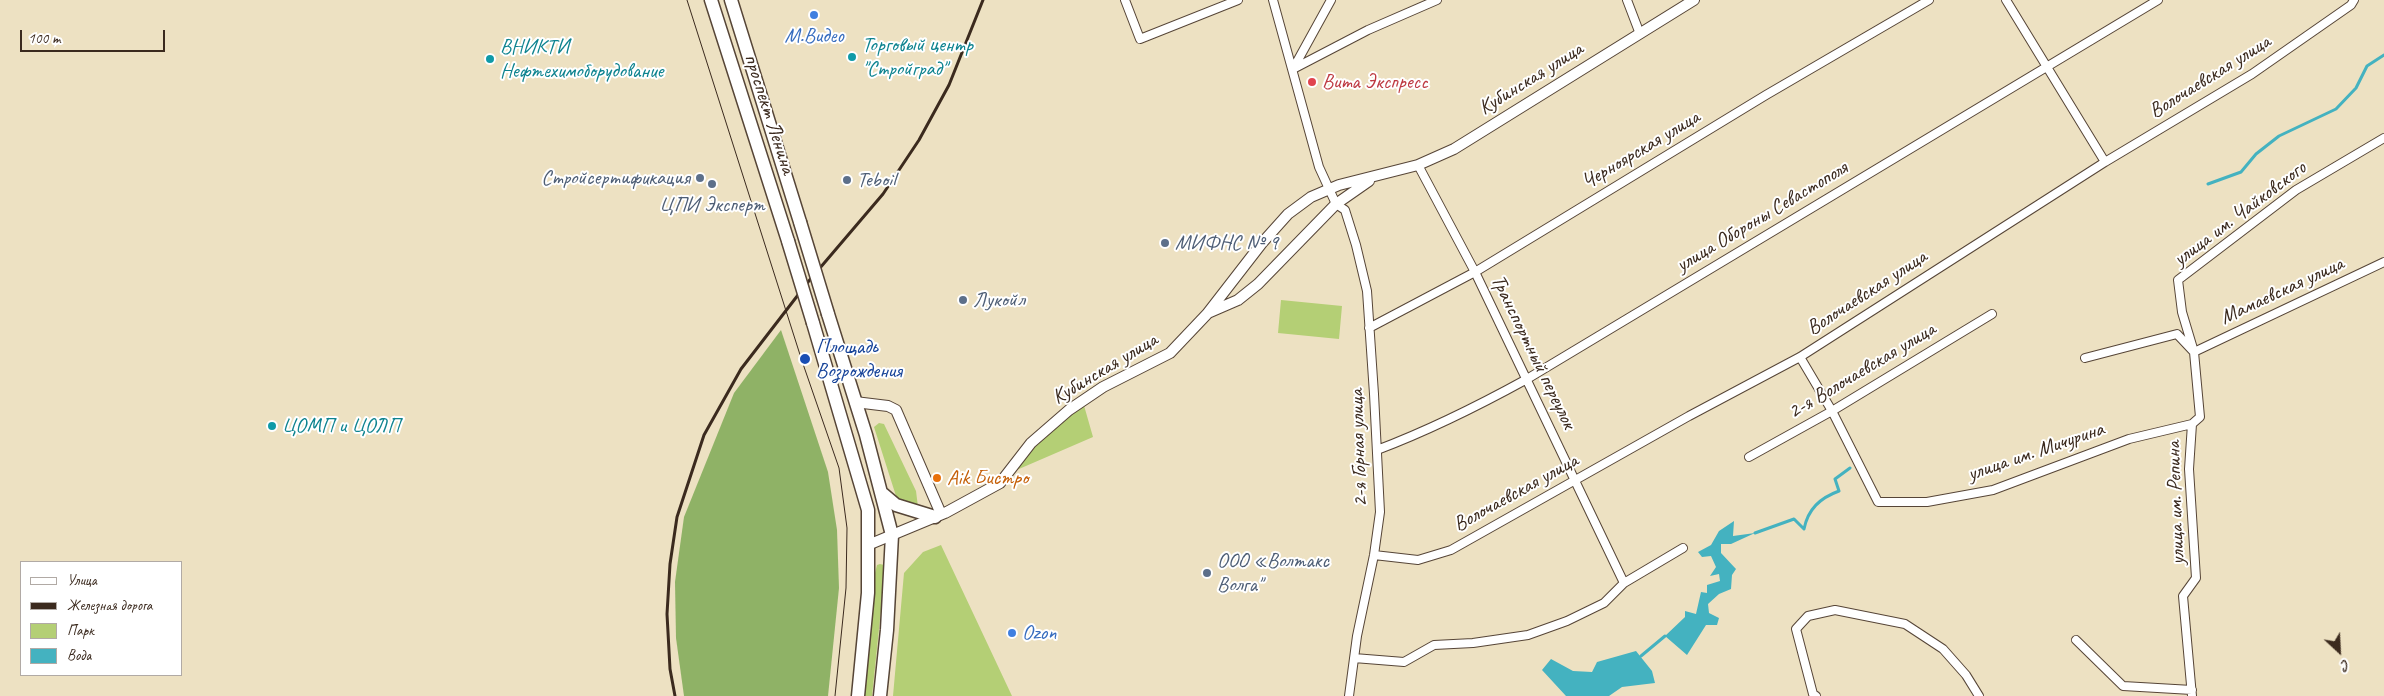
<!DOCTYPE html>
<meta charset="utf-8">
<style>
body{margin:0}
#map{position:relative;width:2384px;height:696px;overflow:hidden;background:#ede1c2;font-family:Caveat,sans-serif}
canvas{display:block}
.legend{position:absolute;left:20px;top:561px;width:162px;height:115px;box-sizing:border-box;background:#fff;border:1px solid #b1aaa5;margin:0;padding:6px 9px;list-style:none;font-size:15px;color:#3b2a1e}
.legend li{display:flex;align-items:center;gap:10px;height:25px}
.legend b{width:25px;border:1px solid #b1aaa5}
.north{position:absolute;left:2314px;top:626px;width:50px;height:50px;-webkit-text-stroke:4px #fff;paint-order:stroke;rotate:155deg;font-size:14px;font-weight:700;line-height:20px;text-align:center;color:#3b2a1e}
.north::after{content:'';display:block;margin:auto;width:18px;height:22px;background:#3b2a1e;clip-path:polygon(50% 0,100% 100%,50% 72%,0 100%)}
.scale{position:absolute;left:20px;top:30px;width:145px;height:22px;box-sizing:border-box;border:2px solid #3b2a1e;border-top:0;padding-left:6px;font-size:15px;line-height:18px;white-space:nowrap;color:#3b2a1e;-webkit-text-stroke:4px #fff;paint-order:stroke}
</style>
<div id="map">
<canvas width="2384" height="696"></canvas>
<ul class="legend">
<li><b style="height:6px;background:#fff"></b>Улица</li>
<li><b style="height:6px;background:#3b2a1e"></b>Железная дорога</li>
<li><b style="height:14px;background:#b4cf75"></b>Парк</li>
<li><b style="height:14px;background:#44b2c0"></b>Вода</li>
</ul>
<div class="north">С</div>
<div class="scale">100 m</div>
</div>
<script>
const g = document.querySelector('canvas').getContext('2d');
g.lineJoin = 'round';
function fillPath(path, color) {
  g.fillStyle = color;
  g.fill(path, 'evenodd');
}
function strokePath(path, color, width, dash) {
  g.strokeStyle = color;
  g.lineWidth = width;
  g.lineCap = dash ? 'butt' : 'round';
  g.setLineDash(dash || []);
  g.stroke(path);
}
function label(font, color, halo, rows, align = 'center') {
  g.font = font + ' Caveat,sans-serif';
  g.lineWidth = 4;
  g.setLineDash([]);
  g.textBaseline = 'middle';
  g.strokeStyle = halo;
  g.fillStyle = color;
  for (const [text, x, y, turn = 0] of rows) {
    g.save();
    g.translate(x, y);
    g.rotate((+turn || 0) * Math.PI / 180);
    g.textAlign = isNaN(turn) ? turn : align;
    if (halo) g.strokeText(text, 0, 0);
    g.fillText(text, 0, 0);
    g.restore();
  }
}
fillPath(new Path2D(`
 M1281,300L1342,306L1339,339L1278,333Z
 M1083,402L1093,437L1012,472L1031,445Z
 M879,423L884,424L916,491L918,507L905,504L896,496L874,427Z
 M941,545L1012,696H893L904,573L923,552Z
 M880,564L884,565L885,571L872,696H864L875,573L877,565Z`), '#b4cf75');
fillPath(new Path2D(`
 M781,330L828,472L837,530L839,588L828,696H684L676,638L675,582L684,517L734,393Z`), '#8fb266');
fillPath(new Path2D(`
 M1734,521L1733,536L1755,533L1731,544H1721V553L1736,569L1732,575L1731,589L1719,594L1708,604L1709,613L1719,618L1717,625H1706L1687,655L1665,636L1685,617V611L1696,614L1701,592L1707,593V585L1720,581L1719,574L1710,576L1716,567L1711,556L1702,557L1698,552L1711,545L1719,531Z
 M1636,651L1652,671L1655,683L1622,687L1609,696H1566L1542,670L1551,659L1573,671L1592,672L1597,662Z`), '#44b2c0');
strokePath(new Path2D(`
 M2208,184L2241,172L2256,154L2279,136L2336,109L2356,88L2367,66L2384,55
 M1755,533L1794,519L1804,529C1808,509 1820,498 1839,491L1835,479L1850,468
 M1641,656L1665,636`), '#44b2c0', 3);
const minor = new Path2D(`
 M1125,0L1140,39L1238,0
 M1273,0L1319,167L1336,204L1345,210L1356,245L1367,291L1374,394L1380,512L1374,555L1357,636L1349,696
 M1627,0L1640,34
 M2006,0L2105,162
 M1293,69L1368,30L1437,0
 M1293,69L1331,0
 M1418,165L1475,272L1624,583
 M1369,328L1475,272L1766,95L1929,0
 M2194,352L2384,262
 M1800,357L1832,411L1878,502H1927L1993,490L2129,439L2192,424L2200,417L2194,352L2182,312L2178,280L2296,190L2384,138
 M2085,358L2177,334L2193,351
 M2192,424L2189,469L2196,578L2183,596L2192,696
 M1377,450C1430,430 1478,406 1527,379L2158,0
 M1749,457L1832,411L1992,314
 M1374,555L1418,560L1451,550L1689,416L1800,357L2105,162L2252,74L2351,5L2354,0
 M2076,640L2123,686L2192,690
 M1354,658L1404,662L1434,645L1473,643L1528,635L1567,621L1604,603L1624,583L1683,548
 M1816,696L1813,694L1796,629L1808,616L1835,610L1905,624L1943,649L1966,675L1979,696`);
const tertiary = new Path2D(`
 M1208,313L1238,300L1258,284L1336,204L1369,181
 M855,402L888,406L896,410L941,514
 M868,545L945,513L1000,483L1031,443L1069,410L1103,387L1170,353L1207,314L1262,243L1288,214L1311,197L1339,185L1418,165L1454,149L1694,0`);
const primary = new Path2D(`
 M711,0L788,241
 M731,0L800,222
 M828,314L866,435L892,535L887,630L880,696
 M813,323L868,510V593L858,696
 M883,494L896,505L935,517`);
strokePath(minor, '#564537', 10);
strokePath(tertiary, '#564537', 12);
strokePath(primary, '#564537', 15);
strokePath(minor, '#fff', 8);
strokePath(tertiary, '#fff', 10);
strokePath(primary, '#fff', 12);
strokePath(new Path2D(`
 M687,0L802,361L839,468L847,528L846,588L835,696`), '#3b2a1e', 1);
strokePath(new Path2D(`
 M675,696L670,669L667,614L670,564L677,517L704,435L741,369L808,282L883,194L919,140L949,85L983,0`), '#3b2a1e', 3);
const primaryBridge = new Path2D(`
 M800,222L828,314
 M788,241L813,323`);
strokePath(primaryBridge, '#564537', 15, []);
strokePath(primaryBridge, '#fff', 12);
for (const [x, y, r, color] of [
 [814,15,5,"#3f7fe0"],
 [852,57,5,"#0f9aa8"],
 [490,59,5,"#0f9aa8"],
 [1312,82,5,"#e0444e"],
 [700,178,5,"#5c6f8a"],
 [847,180,5,"#5c6f8a"],
 [712,184,5,"#5c6f8a"],
 [1165,243,5,"#5c6f8a"],
 [963,300,5,"#5c6f8a"],
 [805,359,6,"#1a4fb4"],
 [272,426,5,"#0f9aa8"],
 [937,478,5,"#e8710a"],
 [1207,573,5,"#5c6f8a"],
 [1012,633,5,"#3f7fe0"]
]) {
  const dot = new Path2D();
  dot.arc(x, y, r, 0, 2 * Math.PI);
  g.fillStyle = color;
  g.fill(dot);
  strokePath(dot, '#fff', 2);
}
label('21px', '#366cbe', '#fff', [
 ["М.Видео",814,36],
 ["Ozon",1022,633,"left"]
]);
label('21px', '#0d838f', '#fff', [
 ["Торговый центр",862,45],
 ["\"Стройград\"",862,69],
 ["ВНИКТИ",500,47],
 ["Нефтехимоборудование",500,71],
 ["ЦОМП и ЦОЛП",282,426]
], 'left');
label('21px', '#3b2a1e', '#fff', [
 ["Волочаевская улица",2210,77,-32],
 ["Кубинская улица",1531,79,-32],
 ["проспект Ленина",769,114,72],
 ["Черноярская улица",1641,150,-31],
 ["улица им. Чайковского",2240,214,-37],
 ["улица Обороны Севастополя",1762,217,-31],
 ["Мамаевская улица",2282,291,-25],
 ["Волочаевская улица",1867,293,-33],
 ["Транспортный переулок",1533,352,64],
 ["Кубинская улица",1105,369,-31],
 ["2-я Волочаевская улица",1862,371,-31],
 ["2-я Горная улица",1359,448,-92],
 ["улица им. Мичурина",2036,452,-19],
 ["Волочаевская улица",1516,493,-29],
 ["улица им. Репина",2176,503,-92]
]);
label('21px', '#be3a42', '#fff', [
 ["Вита Экспресс",1322,82]
], 'left');
label('21px', '#4e5e75', '#fff', [
 ["Стройсертификация",690,178,"right"],
 ["Teboil",857,180],
 ["ЦПИ Эксперт",712,205,"center"],
 ["МИФНС № 9",1175,243],
 ["Лукойл",973,300],
 ["ООО «Волтакс",1217,561],
 ["Волга\"",1217,585]
], 'left');
label('21px', '#164399', '#fff', [
 ["Площадь",816,347],
 ["Возрождения",816,371]
], 'left');
label('21px', '#c56008', '#fff', [
 ["Aik Бистро",947,478]
], 'left');
</script>
